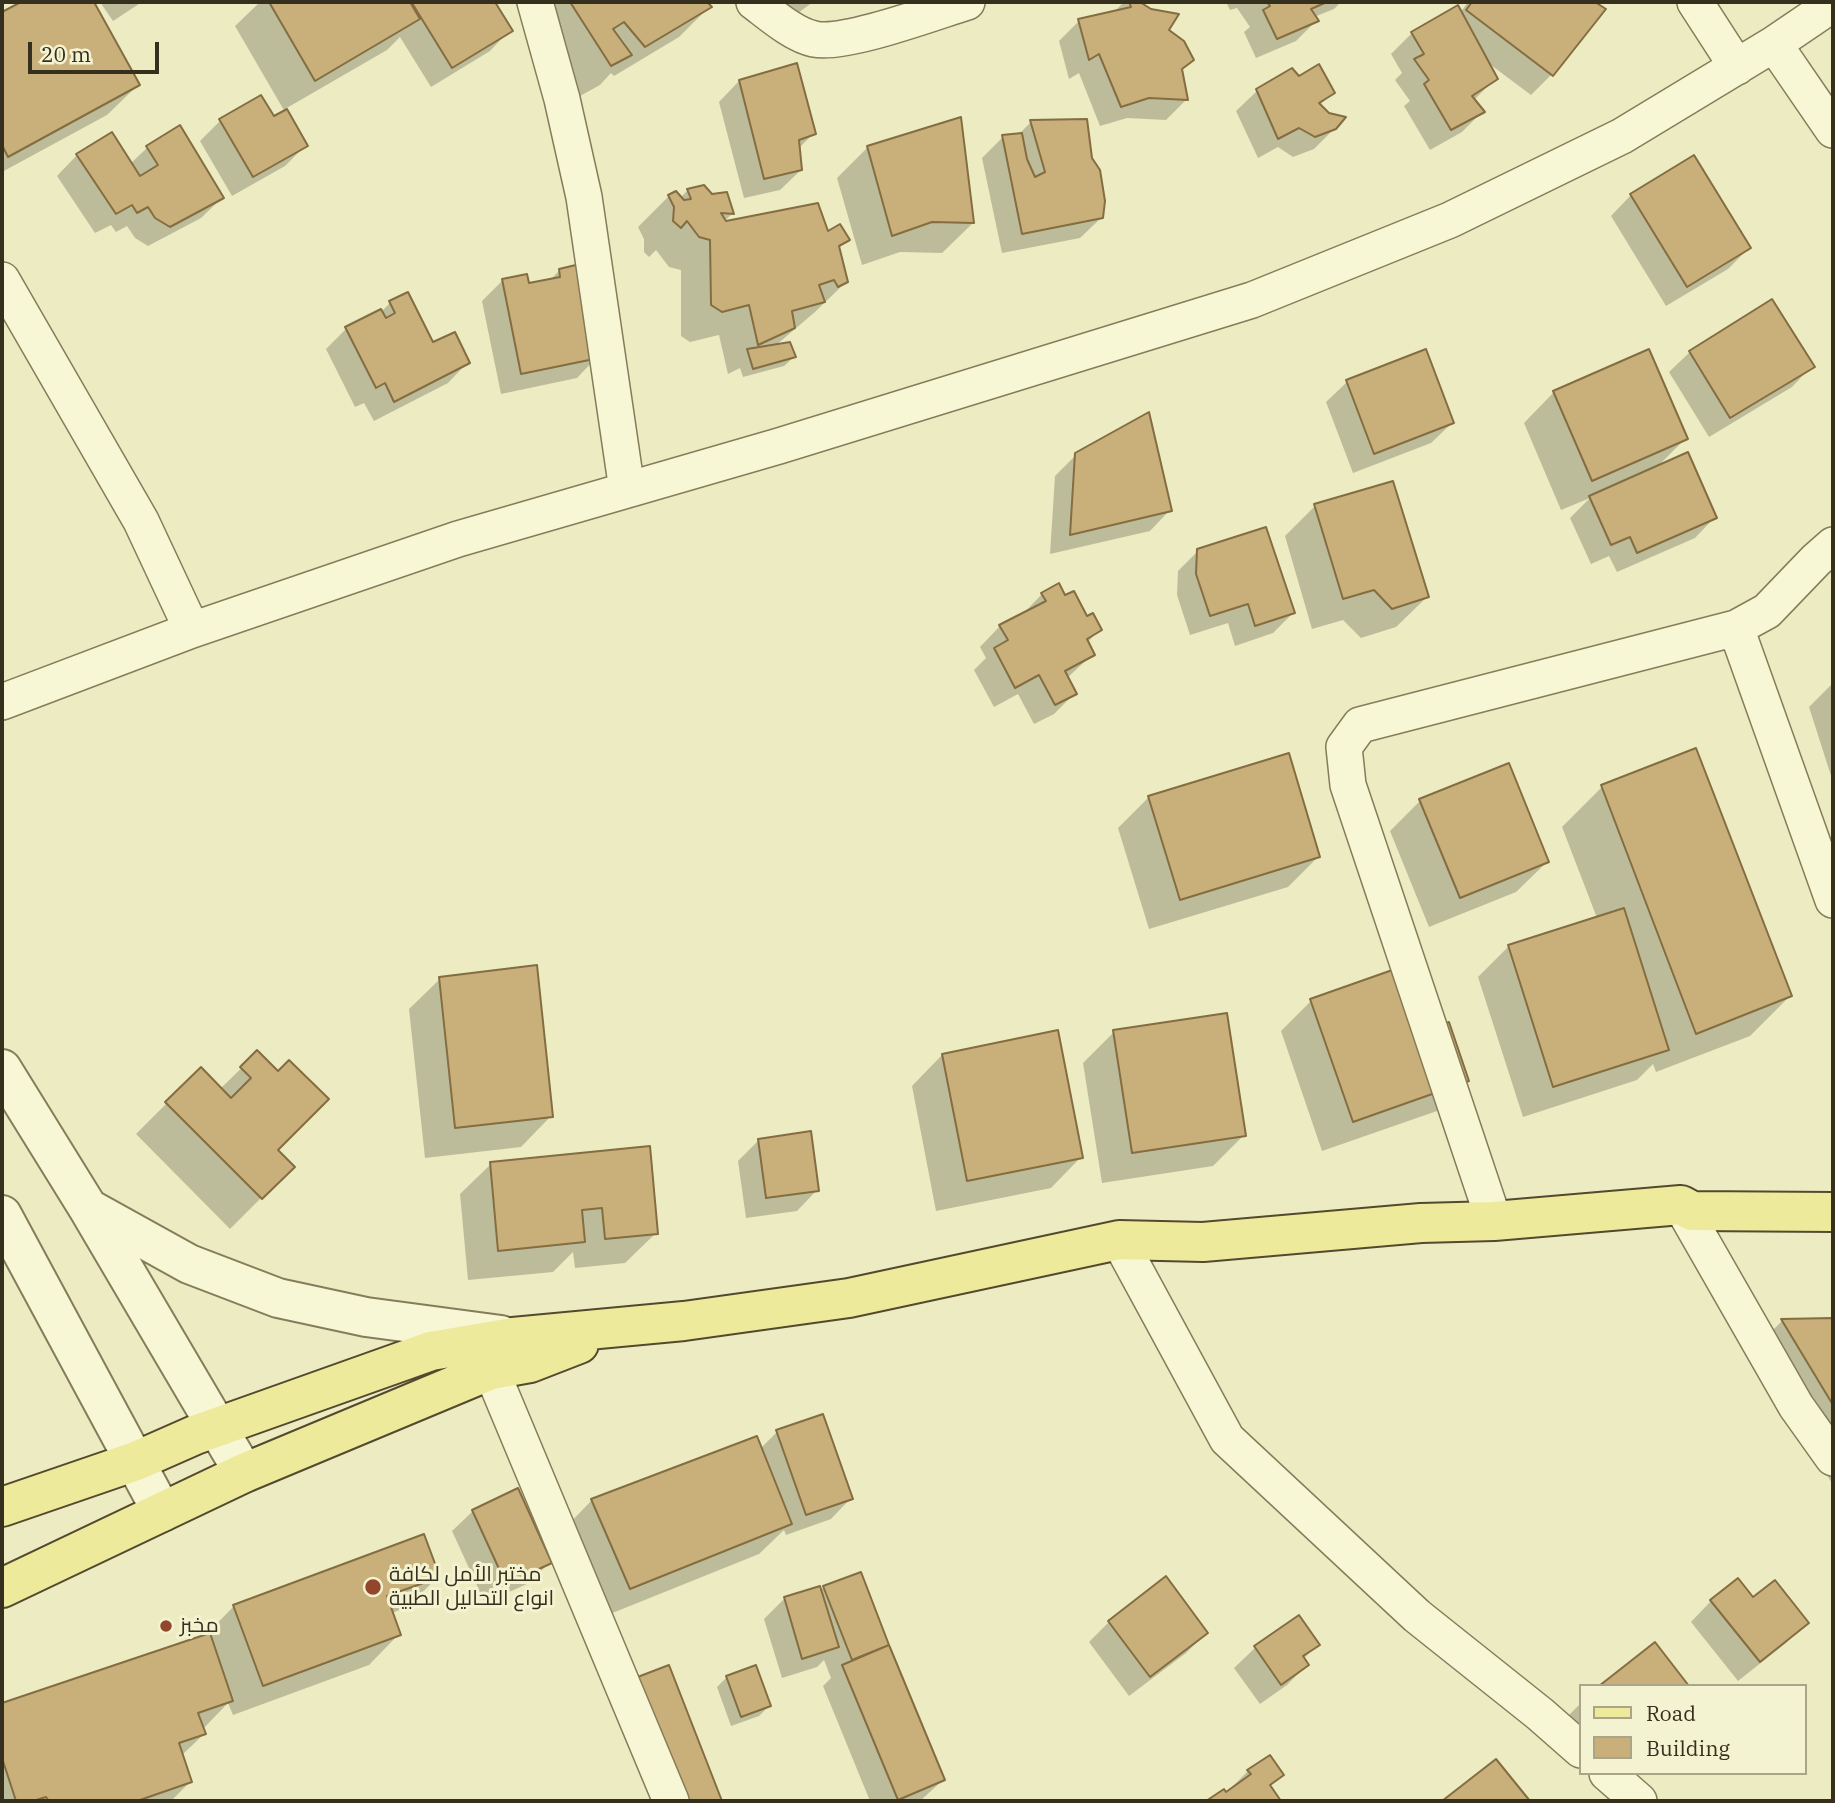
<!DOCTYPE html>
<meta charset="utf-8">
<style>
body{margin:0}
#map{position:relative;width:1835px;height:1803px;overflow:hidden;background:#ecebc2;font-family:"IBM Plex Serif",serif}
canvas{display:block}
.frame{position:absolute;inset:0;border:4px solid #352f1e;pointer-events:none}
.legend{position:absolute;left:1579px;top:1684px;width:228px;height:91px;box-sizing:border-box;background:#f4f3d1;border:2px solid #a8a589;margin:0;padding:9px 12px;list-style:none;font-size:21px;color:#352f1e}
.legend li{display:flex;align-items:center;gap:14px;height:35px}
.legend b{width:35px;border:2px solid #a8a589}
.scale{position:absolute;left:28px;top:42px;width:131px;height:32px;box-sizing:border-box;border:4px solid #352f1e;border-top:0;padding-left:9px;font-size:21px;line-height:24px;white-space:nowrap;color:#352f1e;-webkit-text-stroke:5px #f4f3d1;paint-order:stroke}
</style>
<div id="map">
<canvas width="1835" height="1803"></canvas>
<div class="frame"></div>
<ul class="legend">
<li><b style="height:9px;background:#eeea9b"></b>Road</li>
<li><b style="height:19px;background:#c9af79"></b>Building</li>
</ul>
<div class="scale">20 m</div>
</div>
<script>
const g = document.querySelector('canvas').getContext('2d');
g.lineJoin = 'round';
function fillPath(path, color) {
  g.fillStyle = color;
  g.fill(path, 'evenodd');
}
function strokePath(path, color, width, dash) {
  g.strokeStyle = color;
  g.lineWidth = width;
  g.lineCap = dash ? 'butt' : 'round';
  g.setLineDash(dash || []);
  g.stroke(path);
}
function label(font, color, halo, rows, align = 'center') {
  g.font = font + ' "IBM Plex Serif",Cairo,serif';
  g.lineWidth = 6;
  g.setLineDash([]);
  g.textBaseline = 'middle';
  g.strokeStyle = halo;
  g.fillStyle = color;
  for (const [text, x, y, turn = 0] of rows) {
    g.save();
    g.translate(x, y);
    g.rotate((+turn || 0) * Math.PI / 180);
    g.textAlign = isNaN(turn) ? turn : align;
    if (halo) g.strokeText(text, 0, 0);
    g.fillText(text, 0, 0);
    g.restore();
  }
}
fillPath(new Path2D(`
 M25,2H92L138,85L107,115L2,172V14Z
 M100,2H142L113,21Z
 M260,2H493L510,30L490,51L431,87L400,37L387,50L285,109L306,145L285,166L232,196L200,141L220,121L273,118L285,112L235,26Z
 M520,2H705L709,7L679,37L614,76L611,73L600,85L580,96Z
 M781,2H813L790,19Z
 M1124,2H1136L1150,11L1192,59L1181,71L1186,100L1166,120L1127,118L1100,126L1079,73L1069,79L1059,41L1079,21L1113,13Z
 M1226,2H1341L1334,9L1314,17L1316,21L1296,41L1256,58L1244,32L1250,27L1237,8L1230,10Z
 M1468,2H1592L1604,9L1551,75L1531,95L1487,62L1496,78L1474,100L1482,112L1462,132L1430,150L1404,106L1410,101L1395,80L1402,73L1391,54L1412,33L1460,13Z
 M1298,78L1332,93L1319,106L1335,128L1314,149L1293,157L1278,147L1258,158L1236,111L1257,91Z
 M739,81L814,133L798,149L801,170L780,190L744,198L719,102Z
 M1031,122L1090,158L1101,218L1080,238L1002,253L982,158L1003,137L1018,135Z
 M868,147L973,223L942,253L900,252L862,265L837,178Z
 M147,148L222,198L201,218L148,246L135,238L127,226L116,232L111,225L95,233L57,176L77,155L130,164Z
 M703,187L732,214L721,224L827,234L848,239L838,249L846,282L815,312L775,346L794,357L784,366L743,377L740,368L728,374L719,335L690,342L681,336V270L669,267L656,250L649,257L644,252V239L638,227L669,196L680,198L687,191Z
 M1631,195L1749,248L1728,269L1666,306L1611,216Z
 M559,271L597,357L577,378L501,394L482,301L502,281L527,286L549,281Z
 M390,303L432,345L468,362L448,383L374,421L364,403L355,407L326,349L346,329L381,312Z
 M1425,352L1452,423L1431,443L1353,473L1326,402L1347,382Z
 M1690,352L1812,366L1792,387L1709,437L1669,372Z
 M1554,392L1686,438L1656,468L1715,517L1695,538L1617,572L1609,556L1591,564L1570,518L1590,498L1561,510L1524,423Z
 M1076,455L1170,510L1150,531L1050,554L1055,476Z
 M1315,506L1427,597L1396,627L1361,638L1343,620L1312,629L1285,536Z
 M1198,551L1293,613L1273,633L1235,646L1228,623L1190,635L1177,595L1178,571Z
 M1042,594L1064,598L1100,629L1087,643L1093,654L1067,678L1075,693L1054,714L1034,724L1018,694L994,707L974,670L986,658L980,647L1000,626L1022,615Z
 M1833,683V782L1809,707Z
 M1602,787L1790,996L1750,1036L1656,1072L1653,1064L1637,1080L1523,1117L1478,977L1509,946L1597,918L1562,827Z
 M1149,797L1318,857L1288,887L1149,929L1118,828Z
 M1420,801L1547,862L1516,892L1429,927L1390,831Z
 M440,979L551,1116L521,1147L425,1158L409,1009Z
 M1311,1001L1467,1080L1437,1111L1322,1151L1281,1031Z
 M1114,1032L1244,1135L1213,1166L1102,1183L1083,1063Z
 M257,1053L276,1150L292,1167L230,1229L136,1134L201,1069L220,1089Z
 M942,1055L1081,1157L1051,1188L936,1211L912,1086Z
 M759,1140L817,1190L797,1211L746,1218L738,1161Z
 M648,1148L656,1233L625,1263L575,1268L573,1252L553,1272L468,1280L460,1194L491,1164Z
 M1833,1320V1485L1752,1351L1782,1321Z
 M777,1432L851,1498L831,1519L786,1535L784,1530L759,1554L600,1618L562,1531L592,1500L760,1449Z
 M473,1511L550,1562L529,1583L485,1603L452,1531Z
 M860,1574L943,1780L920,1801H870L823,1686L831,1678L824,1660L817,1667L782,1678L764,1619L785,1598L820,1591L824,1587Z
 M438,1577L407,1607L392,1613L399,1634L369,1665L233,1715L228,1703L202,1730L204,1734L181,1756L190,1782L171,1801H2V1705L204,1637L234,1606Z
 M1711,1601L1806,1623L1786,1643L1738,1681L1691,1622Z
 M1298,1617L1318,1645L1303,1659L1307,1665L1287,1685L1260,1704L1234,1668L1255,1648Z
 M1109,1622L1206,1633L1186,1653L1129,1696L1089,1642Z
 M727,1677L769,1706L759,1716L731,1726L717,1687Z
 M1581,1703V1740L1565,1719Z
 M1248,1771L1281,1775L1269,1787L1279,1801H1209L1223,1791L1225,1794Z`), '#0003');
const building = new Path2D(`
 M21,2H94L140,85L8,157L2,145V12Z
 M269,2H410L420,19L315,81Z
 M414,2H495L513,31L452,68L412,3Z
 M570,2H707L712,7L645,47L624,22L613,29L632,55L611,66Z
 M1129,2H1140L1151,9L1179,14L1169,30L1184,41L1194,60L1182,69L1188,100L1149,98L1121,107L1099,54L1089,60L1078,19L1131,7Z
 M1267,2H1327L1311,9L1319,21L1277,39L1263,10L1270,6Z
 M1472,2H1595L1606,9L1553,76L1466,10Z
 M1458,5L1498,79L1472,96L1485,112L1451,130L1424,84L1429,80L1414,59L1424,54L1411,32Z
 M797,63L816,134L799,140L802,170L764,179L739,80Z
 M1319,64L1335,93L1319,103L1329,113L1346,117L1336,129L1315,137L1299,128L1278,139L1256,89L1292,68L1299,76Z
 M261,95L274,116L287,109L308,146L253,177L219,119Z
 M961,117L974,223L932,222L892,236L867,146Z
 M1087,119L1092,158L1100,170L1105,201L1103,218L1022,234L1002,135L1022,133L1027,159L1035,177L1045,172L1030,120Z
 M180,125L224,198L170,227L155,218L148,207L137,213L132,205L116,214L76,154L112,132L140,176L158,165L146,146Z
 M1694,155L1751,248L1687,287L1630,194Z
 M704,185L712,194L727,192L734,214L721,213L726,221L818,203L828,231L840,224L850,240L839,246L848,282L838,287L834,280L819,285L825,302L792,311L795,328L758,345L749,305L722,312L711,305L710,240L699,237L687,221L681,228L673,221L674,207L668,195L676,191L684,200L691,199L687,189Z
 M580,264L599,358L521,374L502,279L527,274L529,283L560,277L559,269Z
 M408,292L433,342L455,332L470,363L394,402L385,383L376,388L345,327L381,309L386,318L395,313L389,301Z
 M1772,299L1815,367L1730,418L1689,351Z
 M790,342L796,357L753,369L747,349Z
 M1426,349L1454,423L1374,454L1346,380Z
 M1649,349L1688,439L1592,481L1553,391Z
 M1149,412L1172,511L1070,535L1075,453Z
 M1688,452L1717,518L1637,553L1630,537L1611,545L1589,496Z
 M1393,481L1429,597L1392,609L1374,590L1343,599L1314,504Z
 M1266,527L1295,613L1255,626L1248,604L1210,616L1196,574L1197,549Z
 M1059,583L1065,595L1074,591L1087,616L1093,613L1102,630L1087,639L1095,655L1065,671L1077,694L1055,705L1039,675L1015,688L994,648L1008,640L999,625L1046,601L1041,593Z
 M1696,748L1792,996L1696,1034L1601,785Z
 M1289,753L1320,857L1180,900L1148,796Z
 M1509,763L1549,862L1460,898L1419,799Z
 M1624,908L1669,1050L1553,1087L1508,945Z
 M537,965L553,1117L455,1128L439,977Z
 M1398,968L1420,1032L1449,1022L1469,1081L1353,1122L1310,999Z
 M1227,1013L1246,1136L1132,1153L1113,1030Z
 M1058,1030L1083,1158L967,1181L942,1054Z
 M257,1050L278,1071L289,1060L329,1099L278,1150L295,1167L262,1199L165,1102L201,1067L231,1098L251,1078L240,1067Z
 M811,1131L819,1191L766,1198L758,1139Z
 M650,1146L658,1234L605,1239L602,1208L582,1210L585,1242L498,1251L490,1162Z
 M1833,1318V1405L1781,1319Z
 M823,1414L853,1499L806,1515L776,1430Z
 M757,1436L792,1524L630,1589L591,1499Z
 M518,1488L552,1563L506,1584L472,1510Z
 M424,1534L440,1577L387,1596L401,1635L263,1686L233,1605Z
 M861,1572L889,1645L852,1660L823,1586Z
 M1166,1576L1208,1633L1150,1677L1108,1621Z
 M1738,1578L1753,1597L1775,1580L1809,1623L1760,1662L1710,1600Z
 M820,1586L839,1647L802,1659L784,1597Z
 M1299,1615L1320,1645L1303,1656L1309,1665L1281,1685L1254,1646Z
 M210,1633L233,1701L198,1713L206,1734L179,1743L192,1782L137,1801H49L46,1797L33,1801H16L2,1758V1703Z
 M1655,1642L1689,1686H1599Z
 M889,1645L945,1780L898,1800L842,1665Z
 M669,1665L722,1801H683L635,1678Z
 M756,1665L771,1706L741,1717L726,1676Z
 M1270,1755L1284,1775L1270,1785L1281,1801H1206L1224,1789L1226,1792L1251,1774L1247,1770Z
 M1496,1759L1530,1801H1442Z`);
fillPath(building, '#c9af79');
strokePath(building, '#836d41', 2);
const minor = new Path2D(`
 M535,2L562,99L584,197L627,490
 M754,2C770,14 794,35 814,39C844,46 934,12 967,2
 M1695,2L1737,67
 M1774,44L1833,130
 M2,280L141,521L192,630
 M1736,628L1833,900
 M2,702L192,630L458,539L779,446L1252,300L1450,220L1622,136L1774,44L1833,4
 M1681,1205L1796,1406L1833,1458
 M1494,1221L1348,785L1344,747L1360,725L1736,628L1767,611L1816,560L1833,545
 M1119,1240L1227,1439L1417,1616L1540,1714L1581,1750
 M466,1362L491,1370L671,1801
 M1607,1773L1639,1801`);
const tertiary = new Path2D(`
 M2,1069L88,1208L244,1473
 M88,1208L189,1264L278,1298L366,1317L501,1335
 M2,1215L162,1512`);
const primary = new Path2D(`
 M2,1507L136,1461L195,1435L431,1351L513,1337L684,1321L849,1298L1119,1240L1203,1242L1421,1223L1494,1221L1681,1205L1692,1211L1833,1212
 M2,1588L244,1473L491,1370L530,1363L579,1344`);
strokePath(minor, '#857c5a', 38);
strokePath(tertiary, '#857c5a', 42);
strokePath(primary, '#53492e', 42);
strokePath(minor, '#f7f6d5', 35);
strokePath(tertiary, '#f7f6d5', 38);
strokePath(primary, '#eeea9b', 38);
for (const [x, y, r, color] of [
 [373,1587,9,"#92462c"],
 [166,1626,7,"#92462c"]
]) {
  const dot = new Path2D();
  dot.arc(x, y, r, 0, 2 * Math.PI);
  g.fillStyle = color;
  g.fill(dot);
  strokePath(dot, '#f4f3d1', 2.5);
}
label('21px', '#352f1e', '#f4f3d1', [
 ["مختبر الأمل لكافة",389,1575],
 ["انواع التحاليل الطبية",389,1599],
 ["مخبز",180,1626]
], 'left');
</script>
